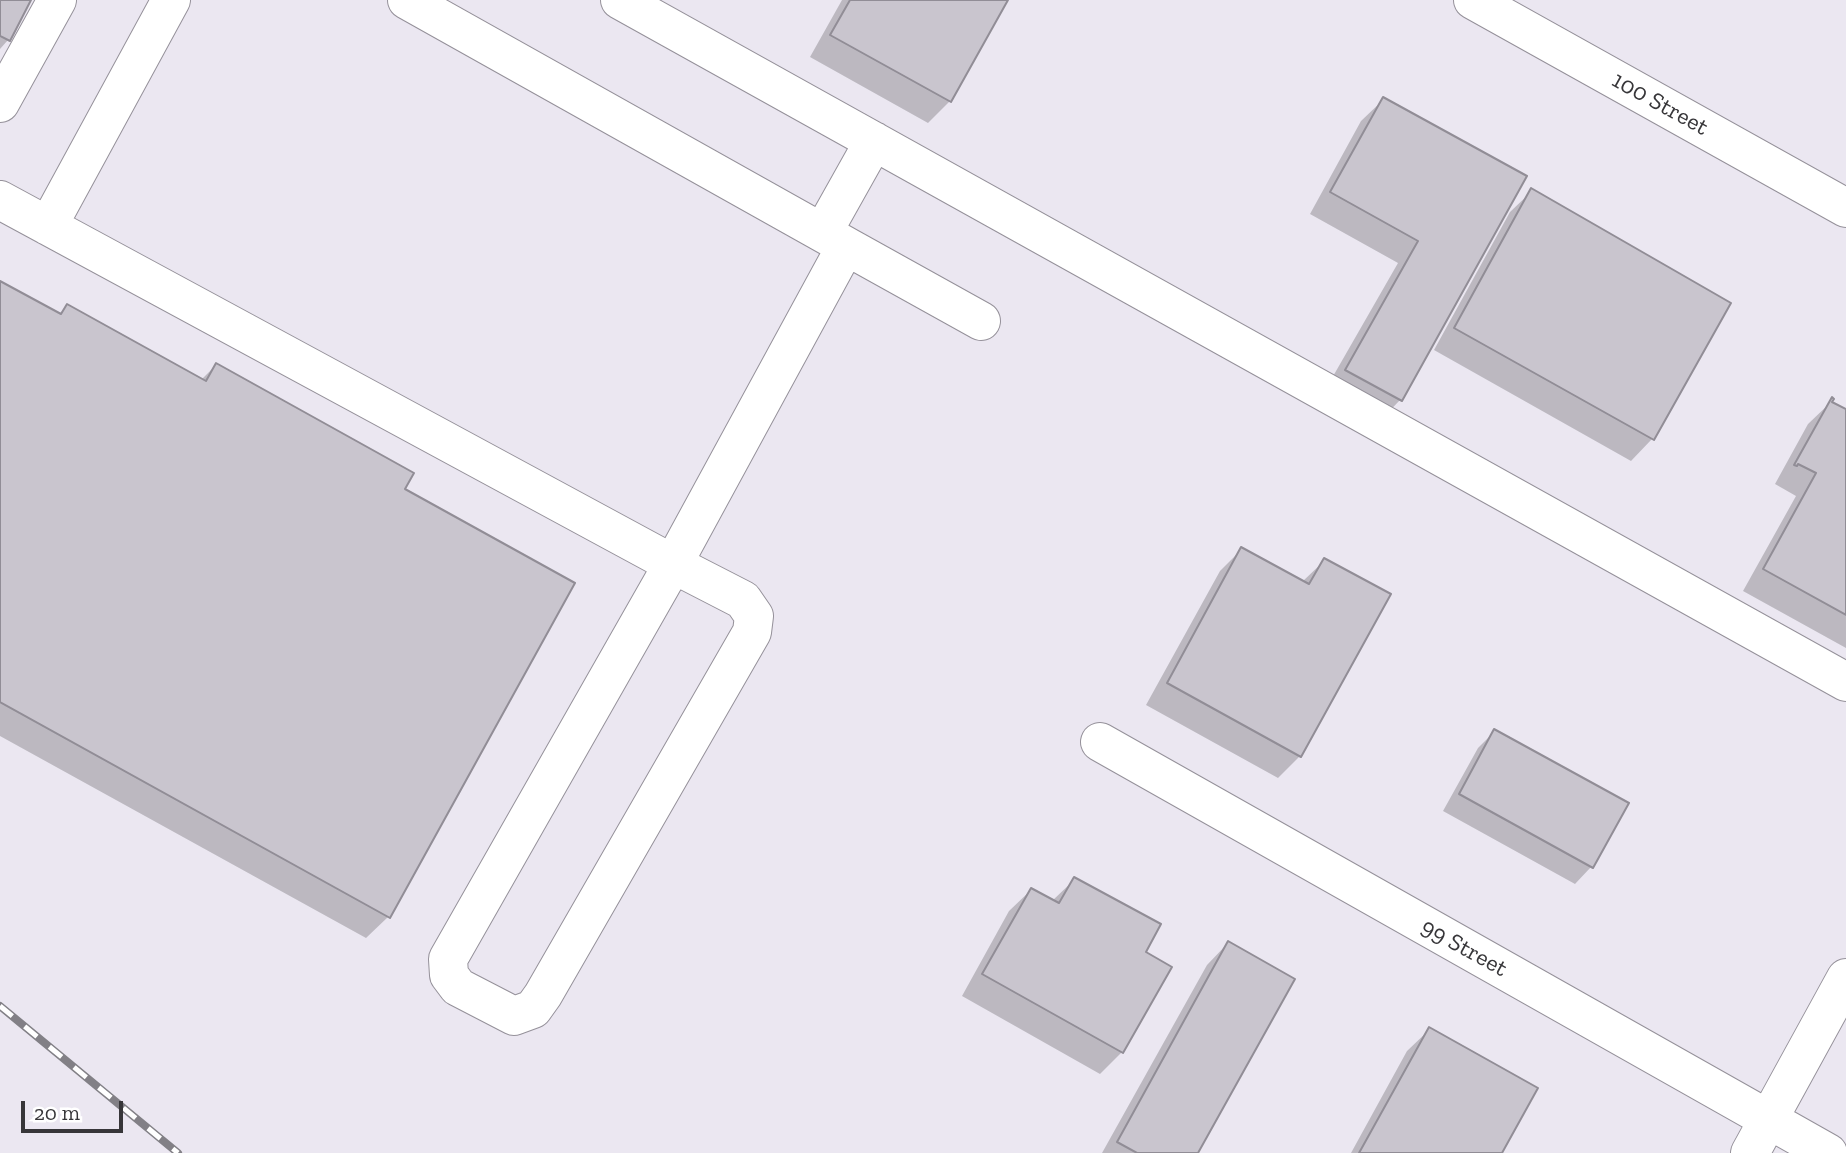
<!DOCTYPE html>
<style>
body{margin:0}
#map{position:relative;width:1846px;height:1153px;overflow:hidden;background:#ebe7f1;font-family:"Zilla Slab",serif}
canvas{display:block}
.scale{position:absolute;left:21px;top:1101px;width:102px;height:32px;box-sizing:border-box;border:4px solid #373639;border-top:0;padding-left:9px;font-size:21px;line-height:24px;white-space:nowrap;color:#373639;-webkit-text-stroke:5px #fff;paint-order:stroke}
</style>
<div id="map">
<canvas width="1846" height="1153"></canvas>
<div class="scale">20 m</div>
</div>
<script>
const g = document.querySelector('canvas').getContext('2d');
g.lineJoin = 'round';
function fillPath(path, color) {
  g.fillStyle = color;
  g.fill(path, 'evenodd');
}
function strokePath(path, color, width, dash) {
  g.strokeStyle = color;
  g.lineWidth = width;
  g.lineCap = dash ? 'butt' : 'round';
  g.setLineDash(dash || []);
  g.stroke(path);
}
function label(font, color, halo, rows, align = 'center') {
  g.font = font + ' "Zilla Slab",serif';
  g.lineWidth = 7;
  g.setLineDash([]);
  g.textBaseline = 'middle';
  g.strokeStyle = halo;
  g.fillStyle = color;
  for (const [text, x, y, turn = 0] of rows) {
    g.save();
    g.translate(x, y);
    g.rotate((+turn || 0) * Math.PI / 180);
    g.textAlign = isNaN(turn) ? turn : align;
    if (halo) g.strokeText(text, 0, 0);
    g.fillText(text, 0, 0);
    g.restore();
  }
}
fillPath(new Path2D(`
 M0,0H29L8,40L0,49Z
 M842,0H1006L950,101L928,123L810,57Z
 M1383,100L1525,177L1400,400L1379,422L1324,392L1398,263L1310,214L1361,121Z
 M1532,191L1729,304L1652,439L1631,461L1434,350L1510,212Z
 M0,283L58,315L67,306L201,380L216,365L403,490L388,917L366,938L0,736Z
 M1830,403L1846,411V648L1743,591L1796,496L1775,484L1808,424Z
 M1242,549L1302,582L1325,560L1300,756L1278,778L1146,705L1220,571Z
 M1495,731L1626,804L1591,867L1575,884L1443,811L1478,748Z
 M1074,880L1143,953L1122,1052L1100,1074L962,996L1009,911L1031,890L1052,901Z
 M1228,943L1196,1153H1102L1207,965Z
 M1429,1030L1500,1153H1351L1407,1051Z`), '#0003');
const building = new Path2D(`
 M0,0H31L10,41L0,36Z
 M850,0H1008L951,102L830,35Z
 M1383,97L1527,176L1402,401L1345,370L1418,241L1330,192Z
 M1531,188L1731,303L1654,440L1454,328Z
 M0,281L61,314L67,304L206,381L216,363L414,473L405,489L575,583L390,918L0,702Z
 M1832,397L1834,399L1832,402L1846,409V615L1763,569L1816,473L1798,464L1797,466L1794,465Z
 M1241,547L1309,584L1324,558L1391,594L1301,757L1167,683Z
 M1494,729L1629,803L1593,868L1459,794Z
 M1074,877L1161,924L1146,952L1172,967L1123,1053L982,974L1031,888L1059,903Z
 M1228,941L1295,979L1198,1153H1137L1117,1142Z
 M1429,1027L1538,1088L1502,1153H1359Z`);
fillPath(building, '#c9c5ce');
strokePath(building, '#918d96', 2);
const minor = new Path2D(`
 M620,0L1846,682
 M1473,0L1846,208
 M0,103L57,0
 M0,200L673,564L743,600L754,616L752,632L543,995L533,1009L514,1016L458,987L449,975L448,959L673,564L846,246L407,0
 M48,226L171,0
 M823,232L874,141
 M846,246L981,321
 M1100,742L1828,1153
 M1750,1153L1846,978`);
strokePath(minor, '#95919a', 40);
strokePath(minor, '#fff', 38);
const rail = new Path2D(`
 M0,1006L178,1153`);
strokePath(rail, '#828086', 8);
strokePath(rail, '#fff', 5, [16]);
label('24px', '#373639', '#fff', [
 ["100 Street",1660,104,29],
 ["99 Street",1464,948,29]
]);
</script>
